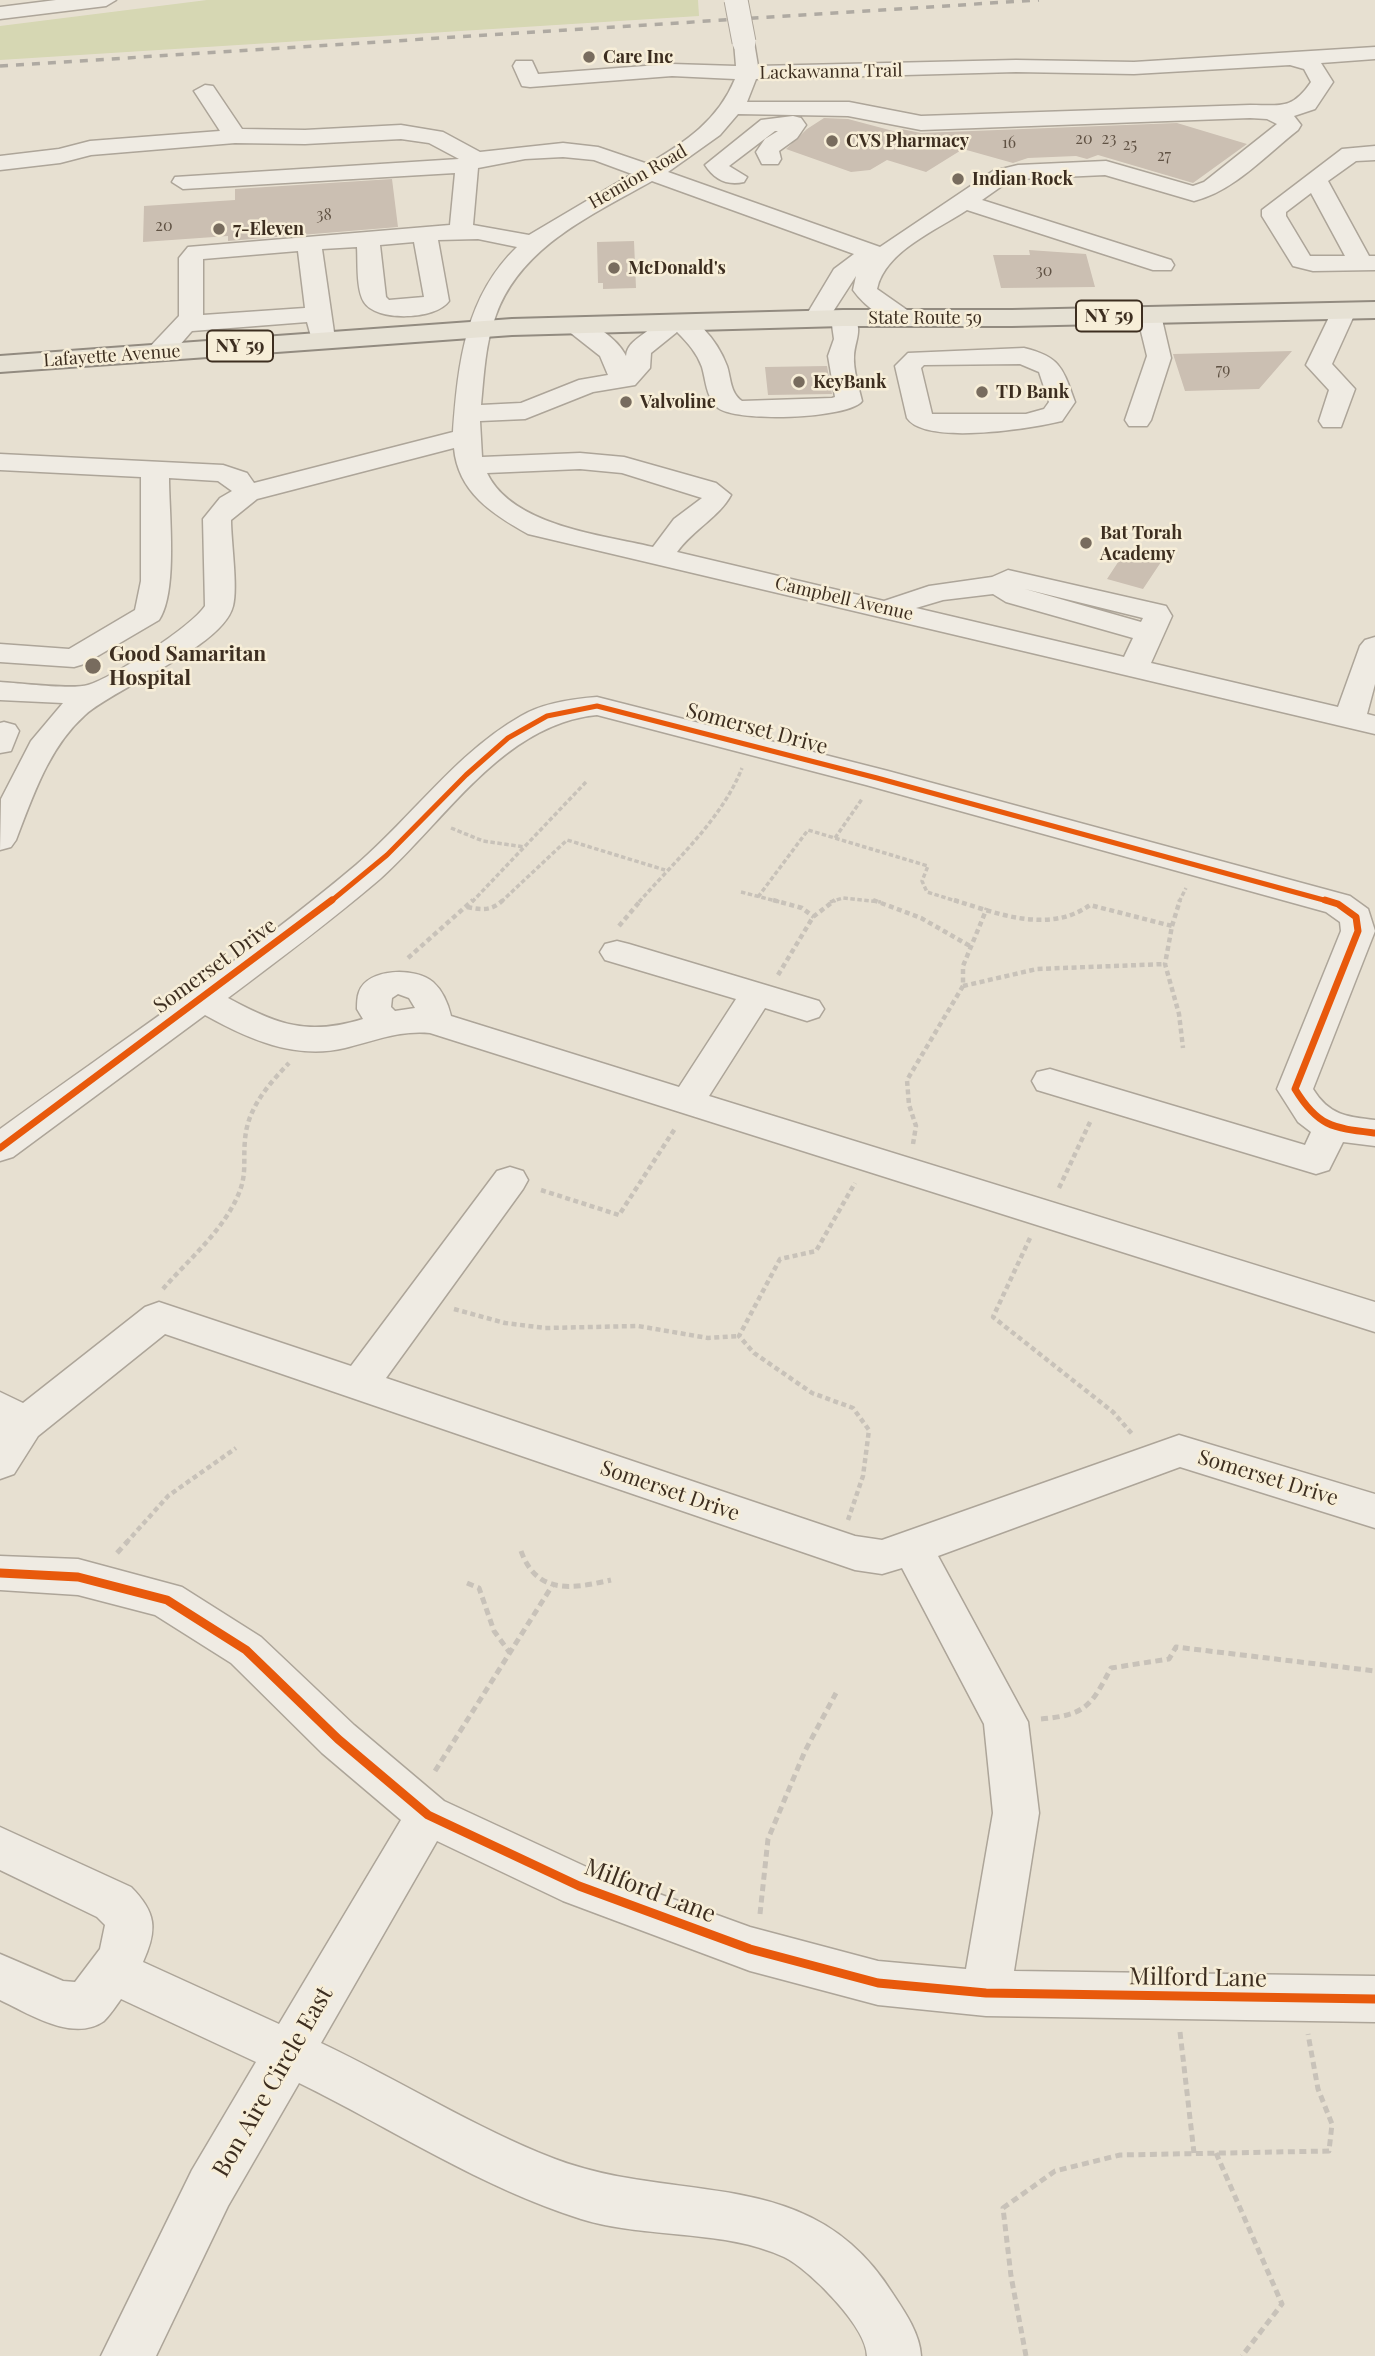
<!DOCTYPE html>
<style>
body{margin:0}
canvas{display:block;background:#e7e0d1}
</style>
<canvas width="1375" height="2356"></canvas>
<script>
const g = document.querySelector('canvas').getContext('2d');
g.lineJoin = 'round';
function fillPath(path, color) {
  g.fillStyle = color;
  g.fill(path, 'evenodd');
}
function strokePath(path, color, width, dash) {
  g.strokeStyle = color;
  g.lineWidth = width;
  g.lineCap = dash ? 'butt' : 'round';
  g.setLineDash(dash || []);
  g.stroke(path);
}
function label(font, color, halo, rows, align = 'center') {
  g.font = font + ' "Playfair Display",serif';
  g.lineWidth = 5;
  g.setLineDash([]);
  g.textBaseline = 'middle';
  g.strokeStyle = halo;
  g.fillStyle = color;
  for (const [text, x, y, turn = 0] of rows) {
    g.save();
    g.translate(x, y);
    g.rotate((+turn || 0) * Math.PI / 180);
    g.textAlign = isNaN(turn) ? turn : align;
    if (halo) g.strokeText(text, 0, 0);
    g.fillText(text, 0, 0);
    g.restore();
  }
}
fillPath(new Path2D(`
 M207,0H698L699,16L0,60V26Z`), '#d6d7b3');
fillPath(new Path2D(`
 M824,118L848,119L897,132L901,129L921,133L1177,123L1247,144L1193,183L1098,155L1087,159L1076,156L1028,158L1013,163L963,149L926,172L887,160L870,170L851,172L786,149L807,129Z
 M392,179L398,227L228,241V236L143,242L144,206L235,200V189Z
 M634,241L636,288L603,289V283H598L597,242Z
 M1029,250L1086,254L1095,287L1001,288L993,255H1030Z
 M1292,351L1259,389L1185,391L1173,354Z
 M827,366L832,394L768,395L765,367Z
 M1126,550L1163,559L1143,589L1107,579Z`), '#cbbfb2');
const minor = new Path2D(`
 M56,0H116L106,6L0,19V7Z
 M744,36L754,42L758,66L1016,60L1134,62L1375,47V59L1321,63L1333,82L1315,109L1294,116L1301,125L1298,130C1266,155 1234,191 1194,201L1105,175L1018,179L1009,181L982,200L1171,260L1174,265L1171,270H1153L967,210C937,230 885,251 877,289L917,317L914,322C892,328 865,307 853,290L856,276L825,324H807L804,319L834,269L854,254L652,181C592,215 521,246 496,315C485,344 484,375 481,405L521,403L579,380L608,375L600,356L567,330L564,325L567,320C586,315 618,339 626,356C627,344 637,339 646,332C652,328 658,321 664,318C692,304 719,344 727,366C731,378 730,393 742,401L832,398L835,397L828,356L834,339L831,318L834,313H852C864,330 855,339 854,356C853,370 859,388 862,401C849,419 733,423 717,407C706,396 706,381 702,367C697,353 688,343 677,332L651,353L650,368L635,385L593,392L525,419L480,421L482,457L580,453L624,457L716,483L731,495C720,516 693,530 677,552L884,601L929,586L992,577L1008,570L1166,606L1172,616L1151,663L1338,707L1360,646L1365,640L1375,637V684L1367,714L1375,716V734L528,534C492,514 458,492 454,448L257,499L231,520C231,541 238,588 233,606C223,647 118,686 85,715C49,747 33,796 16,840L11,847L0,850L1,799L31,741L63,703L0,700V682C19,683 72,690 88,685C112,678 191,627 205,606L203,519L220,498L232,491L218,481L169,478C169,513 178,592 159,620L84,664L74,667L0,662V644L69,649L135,610L141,581V477L0,470V454L223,465L247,473L254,483L453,432C458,364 465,297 517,247L478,239L438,240L449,301C436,320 376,322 364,302C356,289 358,262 357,247L322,249L335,339L331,344H313L307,322L192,331C179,345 169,362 149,357L145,352L179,316V258L188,247L450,225L455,173L183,189L172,182L175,177L459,159L429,143L401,139L305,144L235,143L91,155L60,163L0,170V156L59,149L90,141L220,131L194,91L205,85L213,86L242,129L305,130L401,125L443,132L480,152L563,143L598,147L648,164C686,142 718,120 735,79L672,76L530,87L522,86L513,66L516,61H532L538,74L672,64L736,66L734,42ZM1290,65L1304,69L1311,82C1292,110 1281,105 1250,105L921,116L849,102H747L756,79L1016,72L1134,74ZM738,114L848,116L921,130L1250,118L1267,119L1277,124L1204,182L1193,186L1106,161L1018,165L993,171L880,247L668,172L720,135ZM563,157L594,160L632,174L529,235L473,225L478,168L525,159ZM414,242L424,297L389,300L386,297L380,245ZM298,251L305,308L203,315V259ZM580,469L622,473L702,498L674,519L653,547C602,535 512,526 487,473ZM1025,589L1143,618L1141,622ZM993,594L1006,602L1133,638L1124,657L916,608L943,600Z
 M793,116L801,118L806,125L797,138L779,151L781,159L778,164H762L756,152L765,139L778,131H775L729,166L747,177L744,182C727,186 714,179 705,165L761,120Z
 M1375,146V160L1356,161L1328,181L1369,256H1375V270L1313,271L1293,266L1262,216V210L1342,149ZM1311,193L1345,256H1310L1286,216V212Z
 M1344,304L1353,306L1356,311L1332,364L1355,389L1341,427H1323L1319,421L1329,390L1306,365L1332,311L1335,306Z
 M1149,308L1158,310L1161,315L1171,358L1151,420L1147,426H1129L1125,420L1147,356L1137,315L1140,310Z
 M1024,348C1061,357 1063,369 1075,402L1062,421C1032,428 926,446 907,418L895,366L908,353ZM1020,364L1039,372L1049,402L1044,409L1026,414H932L921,368L924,365Z
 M597,697L888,771L1350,896L1368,909L1375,931L1313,1089C1329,1115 1347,1117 1375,1120V1146L1343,1142L1329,1170L1316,1174L1037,1090L1032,1081L1037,1072L1050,1069L1305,1145L1311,1132L1298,1122L1277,1089L1341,931L1340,922L1326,912L866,785L597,715C503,724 445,821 380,879C331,921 280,959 228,998C278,1025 308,1036 363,1019L357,1009C357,1004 357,997 359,992C367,968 416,967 433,982C442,990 448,1003 451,1016L679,1087L736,999L605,960L600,952L605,944L617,941L629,944L819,1001L824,1009L819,1017L807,1021L765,1008L709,1096L1375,1302V1332L430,1033C399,1030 374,1041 345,1048C295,1060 248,1039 205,1015L13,1157L0,1161V1129C120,1042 243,960 356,865C412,817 456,753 521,716C543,703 571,699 597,697ZM398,994L409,998L415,1008L395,1011L391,1007L392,998Z
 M4,722L15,725L19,731L11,751L0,753V723Z
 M510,1167L523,1171L528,1180L523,1189L386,1378L855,1536L882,1540L1179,1435L1375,1494V1528L1180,1467L938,1556L1028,1722L1039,1813L1014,1971L1375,1976V2022L986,2016L878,2005L750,1971L563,1901L437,1841L321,2043C399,2080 475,2128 555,2159C679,2206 811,2162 893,2294C905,2312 920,2334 921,2356H867C867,2327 809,2269 784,2257C725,2229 645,2239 581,2219C482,2188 391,2128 299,2083L228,2206L156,2356H101L192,2170L256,2062L121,1999C116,2006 110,2015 104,2021C73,2043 28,2013 0,2000V1954L63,1981L75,1982L100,1949L105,1925L97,1917L0,1870V1827L131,1887C156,1912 158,1929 143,1962L279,2024L401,1820L322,1753L231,1663L155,1615L78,1595L0,1590V1556L78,1559L182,1587L261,1637L354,1725L444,1801L593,1870L750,1927L878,1961L966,1969L993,1813L984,1724L902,1568L882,1574L855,1570L165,1334L38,1436L14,1474L0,1479V1392L23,1403L145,1307L159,1302L351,1366L497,1171Z`);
const major = new Path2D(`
 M1375,302V318L1012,326H843L512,335L0,372V356L512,319L843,310H1012Z`);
strokePath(minor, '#ada599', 3);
strokePath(major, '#928b80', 4);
strokePath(new Path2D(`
 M451,828L483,841L525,847
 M835,838L862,799
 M741,892L780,902
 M758,897L808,830L928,866L922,881L927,892L959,902
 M472,902L586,782
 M501,902L567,840L665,870
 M639,902C675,861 722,819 742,768
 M830,902L843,898L881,902
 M1179,902L1186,888`), '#c8c2b9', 3.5, [4.5, 2.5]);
strokePath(new Path2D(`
 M773,900L802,908L814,917
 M873,900L921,918L970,946
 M954,900C998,914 1049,934 1090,905L1172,926L1165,964L1179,1014L1183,1048
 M467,907C482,910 492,911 503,900
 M619,926L641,900
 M1172,926L1180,900
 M408,958L473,900
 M778,975L813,917L835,900
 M963,986L1037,969L1165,964
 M913,1144L916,1126L909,1105L907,1080L963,986V966L987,908
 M1059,1188L1091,1120
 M541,1190L619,1215L676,1127
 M1030,1238L993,1317L1113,1412L1133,1435
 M163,1289C189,1259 224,1230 239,1193C247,1174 243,1159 245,1140C247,1109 268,1085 289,1063
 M454,1309L505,1323L545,1328L638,1326L708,1338L739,1336
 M848,1520L863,1476L869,1430L853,1408L812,1393L754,1353L739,1336L780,1259L816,1251L855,1183
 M126,1543L168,1496L236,1448`), '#c8c2b9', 4.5, [5, 3.5]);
strokePath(new Path2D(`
 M521,1551C537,1595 572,1589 611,1580
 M117,1553L128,1541
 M467,1583L479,1588L494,1631L510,1653
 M1041,1719C1086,1715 1091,1706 1111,1668L1169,1659L1176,1647L1375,1671
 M435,1771L552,1586
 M760,1914L768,1839L805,1751L836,1693
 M1180,2032L1194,2153
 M1216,2153L1282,2304L1242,2356
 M1026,2356L1011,2276L1003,2208L1055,2171L1120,2155L1329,2151L1332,2124L1318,2089L1308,2034`), '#c8c2b9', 5, [7, 4.5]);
fillPath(minor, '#efebe3');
fillPath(major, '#e6e1d4');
strokePath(new Path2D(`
 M0,66L1039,0`), '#afaaa2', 3.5, [8, 8]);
const minorBridge = new Path2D(`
 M736,0L744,42`);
strokePath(minorBridge, '#ada599', 25, []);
strokePath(minorBridge, '#efebe3', 23);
strokePath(new Path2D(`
 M330,902L387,855L466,775L508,738L547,716L597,706L877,778L1331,902`), '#e8590c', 5);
strokePath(new Path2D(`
 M1325,900L1338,904L1356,917L1358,931L1295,1089C1318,1127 1333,1128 1375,1133
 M0,1148L332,900`), '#e8590c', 7);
strokePath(new Path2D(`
 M0,1573L78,1577L167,1600L246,1650L338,1739L428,1815L579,1886L750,1949L878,1983L986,1993L1375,1999`), '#e8590c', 9);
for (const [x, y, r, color] of [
 [589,57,7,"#786c5e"],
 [832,141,7,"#786c5e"],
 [958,179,7,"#786c5e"],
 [219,229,7,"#786c5e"],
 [614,268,7,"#786c5e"],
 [799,382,7,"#786c5e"],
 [982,392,7,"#786c5e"],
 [626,402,7,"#786c5e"],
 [1086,543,7,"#786c5e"],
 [93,666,9,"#786c5e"]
]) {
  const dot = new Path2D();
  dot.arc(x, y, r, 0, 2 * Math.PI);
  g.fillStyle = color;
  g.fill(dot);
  strokePath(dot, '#f7eed8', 2.5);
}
label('16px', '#605244', null, [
 ["20",1084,139],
 ["23",1109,139],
 ["16",1009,143],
 ["25",1130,145],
 ["27",1164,156],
 ["38",324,215],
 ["20",164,226],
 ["30",1044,271],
 ["79",1223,370]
]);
label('bold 18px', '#3d2e20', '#f7eed8', [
 ["Care Inc",603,57],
 ["CVS Pharmacy",846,141],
 ["Indian Rock",972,179],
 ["7-Eleven",233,229],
 ["McDonald's",628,268],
 ["KeyBank",813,382],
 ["TD Bank",996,392],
 ["Valvoline",640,402],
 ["Bat Torah",1100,533],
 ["Academy",1100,554]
], 'left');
label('18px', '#3d2e20', '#f7eed8', [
 ["Lackawanna Trail",831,72,-1],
 ["Hemion Road",638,177,-30],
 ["State Route 59",925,318],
 ["Lafayette Avenue",112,356,-4],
 ["Campbell Avenue",844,599,13]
]);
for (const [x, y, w] of [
 [1109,316,66],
 [240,346,66]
]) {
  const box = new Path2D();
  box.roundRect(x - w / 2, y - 15.5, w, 31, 5);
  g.fillStyle = '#f7eed8';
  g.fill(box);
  strokePath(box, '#3d2e20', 2);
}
label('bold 19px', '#3d2e20', null, [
 ["NY 59",1109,316],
 ["NY 59",240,346]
]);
label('bold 21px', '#3d2e20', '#f7eed8', [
 ["Good Samaritan",109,654],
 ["Hospital",109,678]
], 'left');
label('21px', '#3d2e20', '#f7eed8', [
 ["Somerset Drive",757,729,15],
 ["Somerset Drive",215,966,-36],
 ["Somerset Drive",1268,1478,17],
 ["Somerset Drive",670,1491,19]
]);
label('24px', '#3d2e20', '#f7eed8', [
 ["Milford Lane",650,1891,21],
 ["Milford Lane",1198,1978,1],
 ["Bon Aire Circle East",273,2082,-60]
]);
</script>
